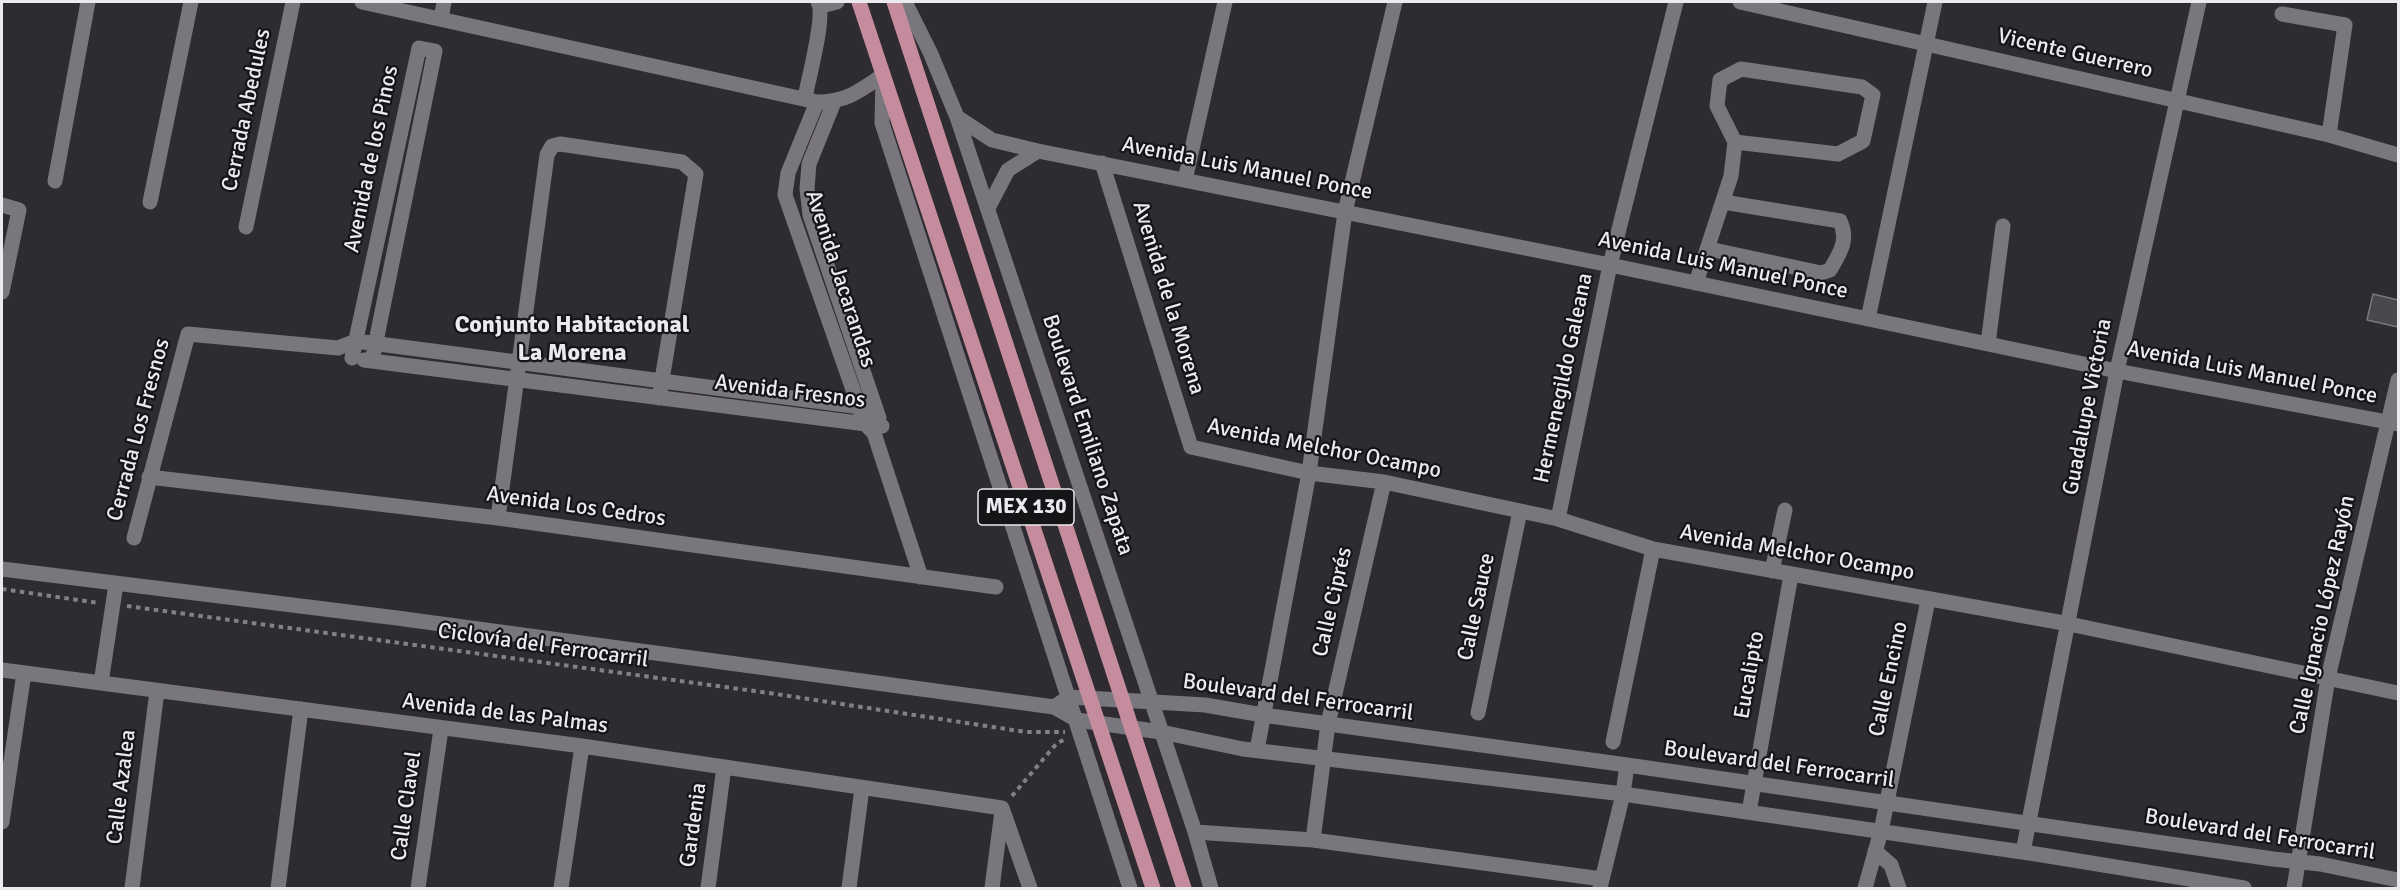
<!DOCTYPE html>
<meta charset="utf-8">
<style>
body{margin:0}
#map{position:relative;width:2400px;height:890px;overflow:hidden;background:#2e2b31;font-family:Signika,sans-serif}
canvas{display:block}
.frame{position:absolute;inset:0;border:3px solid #eceaee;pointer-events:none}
</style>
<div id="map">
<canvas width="2400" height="890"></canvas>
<div class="frame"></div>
</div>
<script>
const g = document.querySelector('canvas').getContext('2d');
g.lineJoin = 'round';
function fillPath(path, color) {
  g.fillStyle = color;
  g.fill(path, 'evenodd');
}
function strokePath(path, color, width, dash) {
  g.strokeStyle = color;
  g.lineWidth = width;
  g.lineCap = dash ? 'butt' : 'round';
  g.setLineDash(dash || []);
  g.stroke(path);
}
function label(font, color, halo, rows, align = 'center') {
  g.font = font + ' Signika,sans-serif';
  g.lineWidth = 4.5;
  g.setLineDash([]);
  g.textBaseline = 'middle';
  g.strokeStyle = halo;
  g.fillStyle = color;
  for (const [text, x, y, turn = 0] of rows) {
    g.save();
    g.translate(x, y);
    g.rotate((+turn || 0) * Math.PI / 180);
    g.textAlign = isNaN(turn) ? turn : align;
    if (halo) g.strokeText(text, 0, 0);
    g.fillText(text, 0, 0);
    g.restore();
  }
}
const building = new Path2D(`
 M2373,294L2398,300V327L2367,320Z`);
fillPath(building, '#4a474e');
strokePath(building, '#7a777f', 1.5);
strokePath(new Path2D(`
 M2,589L99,603
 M127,606L769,693L1026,732H1065
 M1012,796L1057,743L1066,739`), '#838186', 4, [4.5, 4.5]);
strokePath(new Path2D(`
 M362,2L817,102C846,102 860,91 883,75
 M905,2L930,52L957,117L1195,832L1211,888
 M1740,2L2329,135L2398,155
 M821,6L837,2
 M2282,14L2345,25L2329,135
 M441,19L444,2
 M883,78L882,123L1130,888
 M805,98C808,80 826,15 818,2
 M817,102L788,173L785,195L865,424L874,433L921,577
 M834,102L809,164L807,189L810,215L879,418
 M957,117L992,140L1038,151L1610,265L2117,371L2398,424
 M1102,163L1191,447L1309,473L1384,482L1558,519L1653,549L2069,624L2398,693
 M1185,180L1225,2
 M55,181L88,2
 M150,202L191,2
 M2,205L19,210L2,292
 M988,208L1008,170L1038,151
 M246,227L293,2
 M1709,249L1821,273L1830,270C1840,253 1849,240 1840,221L1723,202
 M1696,283L1731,176L1735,142L1717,106L1720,80L1741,69L1862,87L1873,95L1863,141L1838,154L1735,142
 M1868,319L1935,2
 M1988,344L2003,226
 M352,358L419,48L435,51L372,361
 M364,360L882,426
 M149,477L498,518L996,587
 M498,518L547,155L552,146L560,144L682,162L696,174L659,398
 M1558,519L1610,265L1676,2
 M134,538L188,334L338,348L356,341L876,409
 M2,569L397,618L1054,707L1077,720L1161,732L1243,749L1623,794L2036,854L2244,888
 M1772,571L1785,510
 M2,670L582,746L1002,808
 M101,683L116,584
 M1054,707L1069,697L1205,705L1263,715L1627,765L2273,859L2320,864L2398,880
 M1478,713L1520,511
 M1613,742L1653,549
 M1257,750L1309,473L1345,212L1395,2
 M1002,808L1030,888
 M1749,812L1791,575
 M2,822L24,673
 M1195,832L1313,840L1602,879
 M1313,840L1328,724L1384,482
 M1875,851L1891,865L1899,888
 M2023,852L2117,371L2199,2
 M132,888L157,691
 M278,888L301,709
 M418,888L441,729
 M561,888L582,746
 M708,888L724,767
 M849,888L862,788
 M992,888L1002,811
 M1600,888L1623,794L1627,765
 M1865,888L1881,831L1928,600
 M2294,888L2328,678L2398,380`), '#7a767e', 15);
strokePath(new Path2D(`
 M859,2L1153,888
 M894,2L1184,888`), '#c48c9c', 15);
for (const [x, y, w] of [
 [1026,507,96]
]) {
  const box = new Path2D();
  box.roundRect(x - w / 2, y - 18, w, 36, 4.5);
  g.fillStyle = '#151417';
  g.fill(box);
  strokePath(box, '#eceaee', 1.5);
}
label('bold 21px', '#eceaee', null, [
 ["MEX 130",1026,507]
]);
label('22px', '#eceaee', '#151417', [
 ["Vicente Guerrero",2075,54,13],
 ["Cerrada Abedules",247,110,-78],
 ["Avenida de los Pinos",372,159,-78],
 ["Avenida Luis Manuel Ponce",1247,169,11],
 ["Avenida Luis Manuel Ponce",1723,266,12],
 ["Avenida Jacarandas",840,279,72],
 ["Avenida de la Morena",1168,298,73],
 ["Avenida Luis Manuel Ponce",2252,373,11],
 ["Hermenegildo Galeana",1564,378,-78],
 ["Avenida Fresnos",790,392,7],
 ["Guadalupe Victoria",2088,407,-79],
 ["Cerrada Los Fresnos",139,430,-75],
 ["Boulevard Emiliano Zapata",1087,435,72],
 ["Avenida Melchor Ocampo",1324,449,11],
 ["Avenida Los Cedros",576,507,8],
 ["Avenida Melchor Ocampo",1797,553,10],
 ["Calle Ciprés",1333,602,-77],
 ["Calle Sauce",1477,607,-78],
 ["Calle Ignacio López Rayón",2323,615,-78],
 ["Ciclovía del Ferrocarril",543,646,8],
 ["Eucalipto",1750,675,-80],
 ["Calle Encino",1889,679,-78],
 ["Boulevard del Ferrocarril",1298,698,8],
 ["Avenida de las Palmas",505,714,7],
 ["Boulevard del Ferrocarril",1779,765,8],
 ["Calle Azalea",122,787,-83],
 ["Calle Clavel",407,806,-82],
 ["Gardenia",694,825,-82],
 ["Boulevard del Ferrocarril",2260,835,9]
]);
label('bold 24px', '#eceaee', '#151417', [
 ["Conjunto Habitacional",572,326],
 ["La Morena",572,354]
]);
</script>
